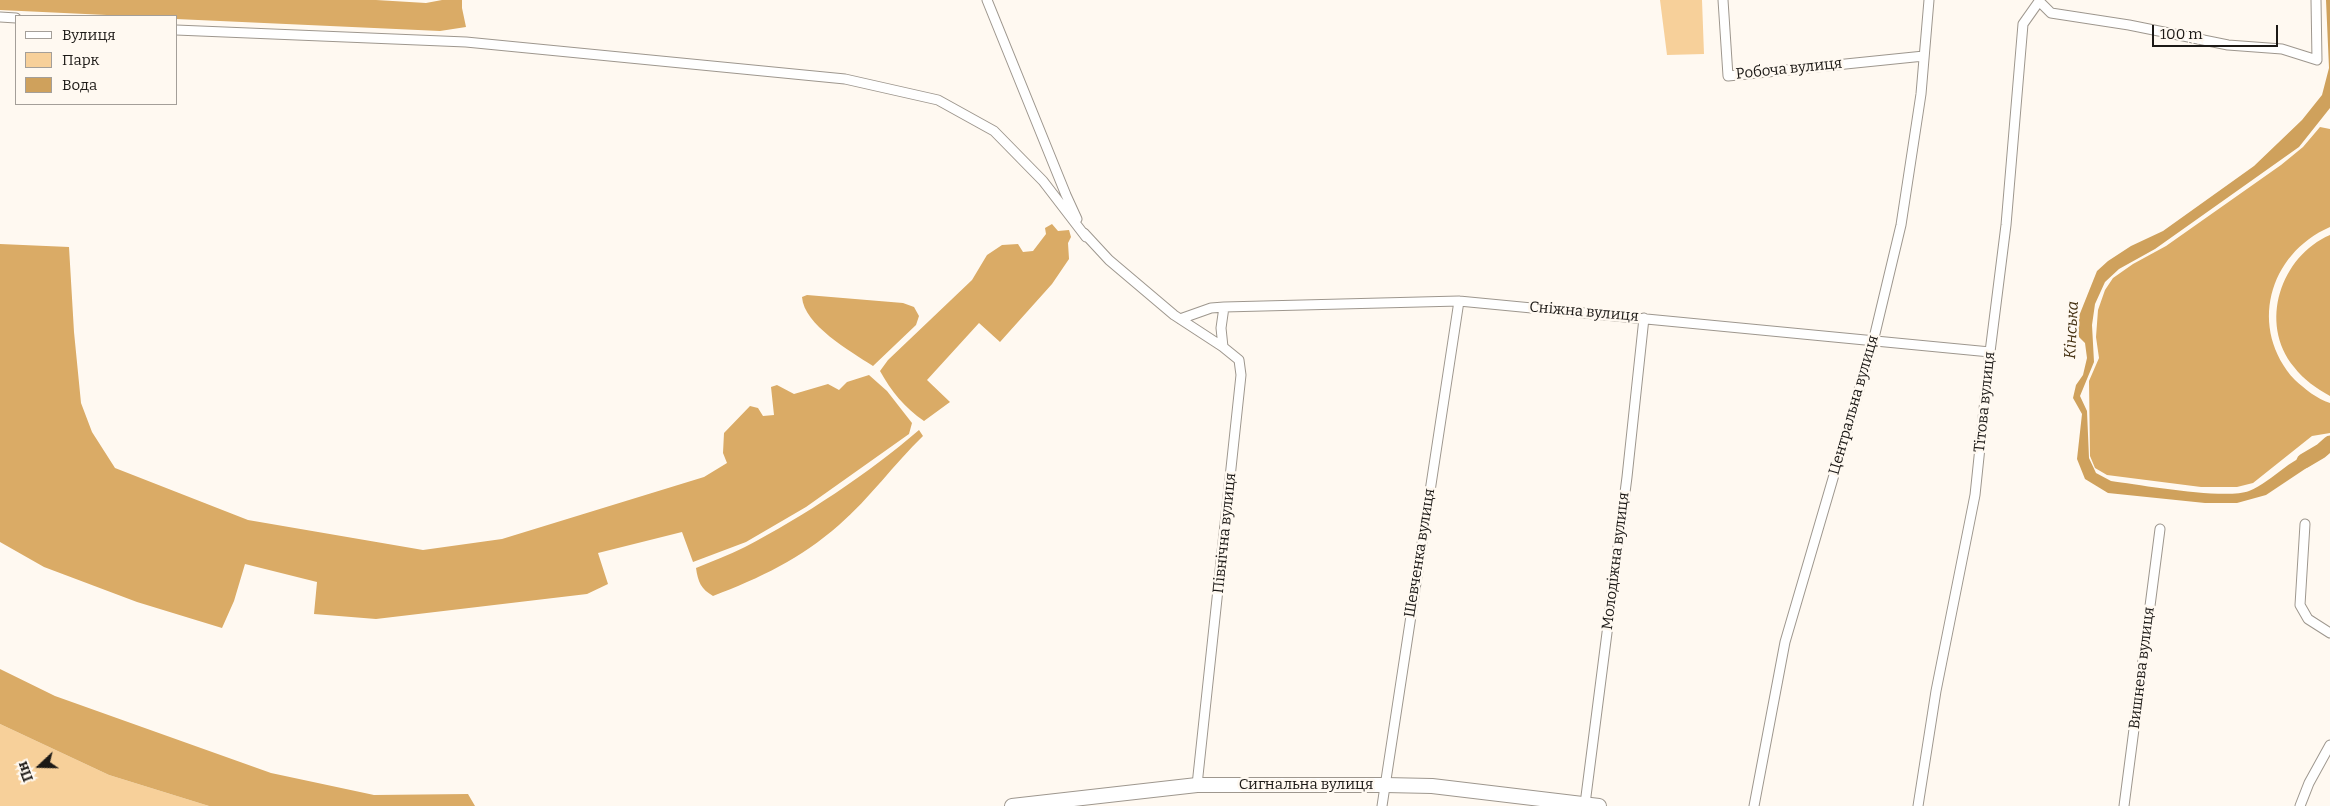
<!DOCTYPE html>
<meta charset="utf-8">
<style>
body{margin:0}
#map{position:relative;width:2330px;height:806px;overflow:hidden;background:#fff9f1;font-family:Bitter,serif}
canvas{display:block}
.legend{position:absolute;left:15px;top:15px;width:162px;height:90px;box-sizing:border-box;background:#fff9f1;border:1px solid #a49f99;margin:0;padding:6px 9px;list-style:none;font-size:15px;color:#1c1916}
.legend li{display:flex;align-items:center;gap:10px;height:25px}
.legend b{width:25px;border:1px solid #a49f99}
.north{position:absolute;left:15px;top:741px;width:50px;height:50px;-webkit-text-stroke:4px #fff9f1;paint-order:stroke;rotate:249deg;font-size:14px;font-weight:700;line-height:20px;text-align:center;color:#1c1916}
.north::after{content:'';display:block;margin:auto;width:18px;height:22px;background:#1c1916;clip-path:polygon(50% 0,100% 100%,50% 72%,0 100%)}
.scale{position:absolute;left:2152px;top:25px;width:126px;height:22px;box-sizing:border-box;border:2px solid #1c1916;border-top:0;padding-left:6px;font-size:15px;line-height:18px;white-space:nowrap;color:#1c1916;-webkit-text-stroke:4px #fff9f1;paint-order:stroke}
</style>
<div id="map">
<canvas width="2330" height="806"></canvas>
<ul class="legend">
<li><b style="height:6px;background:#fff"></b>Вулиця</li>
<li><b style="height:14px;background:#f7d09a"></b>Парк</li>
<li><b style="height:14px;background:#cfa15c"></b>Вода</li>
</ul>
<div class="north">Пн</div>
<div class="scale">100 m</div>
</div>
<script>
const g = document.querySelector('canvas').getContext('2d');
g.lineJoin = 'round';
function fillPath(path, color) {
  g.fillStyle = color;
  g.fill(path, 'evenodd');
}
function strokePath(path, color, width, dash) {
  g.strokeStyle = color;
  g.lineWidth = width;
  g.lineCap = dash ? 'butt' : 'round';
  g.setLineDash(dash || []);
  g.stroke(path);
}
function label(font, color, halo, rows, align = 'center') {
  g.font = font + ' Bitter,serif';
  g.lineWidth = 5;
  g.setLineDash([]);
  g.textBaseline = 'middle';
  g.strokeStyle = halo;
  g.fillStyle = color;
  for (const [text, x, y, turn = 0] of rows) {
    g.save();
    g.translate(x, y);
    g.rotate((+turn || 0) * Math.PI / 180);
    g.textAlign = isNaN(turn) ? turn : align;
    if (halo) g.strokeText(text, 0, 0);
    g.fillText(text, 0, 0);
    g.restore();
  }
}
fillPath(new Path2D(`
 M1660,0H1702L1704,54L1667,55Z
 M0,724L109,775L209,806H0Z`), '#f7d09a');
fillPath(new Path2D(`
 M0,0H376L426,3L442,0H462V8L466,27L440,31L176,19V16H128L0,10Z
 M2320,127L2330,129V227C2268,254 2248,329 2295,380C2305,389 2317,399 2330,403V433L2312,436L2253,483L2237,487H2201L2107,475L2095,468L2090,456L2089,381L2099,358L2096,337L2098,310L2105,290L2113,278L2133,264L2166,246L2281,165L2303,147Z
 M1052,224L1058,231L1069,230L1071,237L1068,243L1069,259L1052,284L1000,342L979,323L927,380L950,402L924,421C905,408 891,391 880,371L888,360L972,280L987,255L1002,245L1018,244L1023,252L1033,251L1046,234L1045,228Z
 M2330,235V396C2316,388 2304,380 2294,367C2258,323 2281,256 2330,235Z
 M0,244L69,247L74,332L81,403L92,432L115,468L248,520L423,550L502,539L704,477L727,463L723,453L724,433L750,406L758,408L763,416L774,415L771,387L777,385L794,394L828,384L839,390L847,382L869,375L887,391L912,423L909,434L806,507L746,542L693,562L682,532L598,553L608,584L587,594L376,619L314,614L317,582L245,564L234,601L222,628L137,602L44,567L0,542Z
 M807,295L903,303L914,307L919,316L916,325L873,366C850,351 804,325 802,297Z
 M919,430L923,436C894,464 870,498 839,525C800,559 760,578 713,596C701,589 698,582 696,568C712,561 729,555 745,547C803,517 869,473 919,430Z
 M0,669L55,696L271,773L374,795L468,794L475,806H209L109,775L0,724Z`), '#daab66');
fillPath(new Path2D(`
 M2326,0H2330V108L2299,147L2155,249L2119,269L2105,282L2095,304L2092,325L2094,362L2080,396L2087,411L2089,458L2096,473L2111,481C2141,485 2225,500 2249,491C2274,481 2294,453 2321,451L2317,461L2266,495L2237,503H2205L2108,493L2085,479L2077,459L2082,414L2073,398L2076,385L2083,375L2087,358L2085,343L2079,337L2077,321L2097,271L2108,261L2131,246L2163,231L2254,166L2302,120L2322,95L2329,68Z`), '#cfa15c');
strokePath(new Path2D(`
 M2304,461L2321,451L2330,443`), '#cfa15c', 15);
const street = new Path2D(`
 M987,0L1066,195L1077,219
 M1723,0L1728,76L1924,56
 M2040,2L2051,13L2129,25L2228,45L2282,49L2317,60L2316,0
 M0,17L16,18
 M176,30L466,42L845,79L938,100L994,131L1043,181L1086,237
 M1084,233L1109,260L1174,315L1223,347L1239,360L1241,375L1197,785
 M1180,319L1211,308L1224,307L1459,301L1990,352
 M1223,347L1221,328L1224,307
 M2305,524L2300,605L2308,619L2330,633
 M1585,804L1627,477L1644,318
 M1382,806L1459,301
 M1754,806L1785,642L1873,342L1901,225L1921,94L1929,0
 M1918,806L1936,691L1975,495L1990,352L2006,225L2023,24L2040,0
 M2124,806L2160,529
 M2300,806L2309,783L2330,745`);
const primary = new Path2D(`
 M1012,806L1197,785H1385L1432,786L1599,806`);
strokePath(street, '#9e978e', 11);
strokePath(primary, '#9e978e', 16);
strokePath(street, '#fff', 9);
strokePath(primary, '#fff', 14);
label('15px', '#1c1916', '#fff9f1', [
 ["Робоча вулиця",1789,69,-6],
 ["Сніжна вулиця",1584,312,5],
 ["Тітова вулиця",1985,402,-84],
 ["Центральна вулиця",1854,405,-74],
 ["Північна вулиця",1225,533,-84],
 ["Шевченка вулиця",1420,553,-81],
 ["Молодіжна вулиця",1616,561,-83],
 ["Вишнева вулиця",2142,668,-83],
 ["Сигнальна вулиця",1306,785]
]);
label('italic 16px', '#443011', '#fff9f1', [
 ["Кінська",2072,330,-87]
]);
</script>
